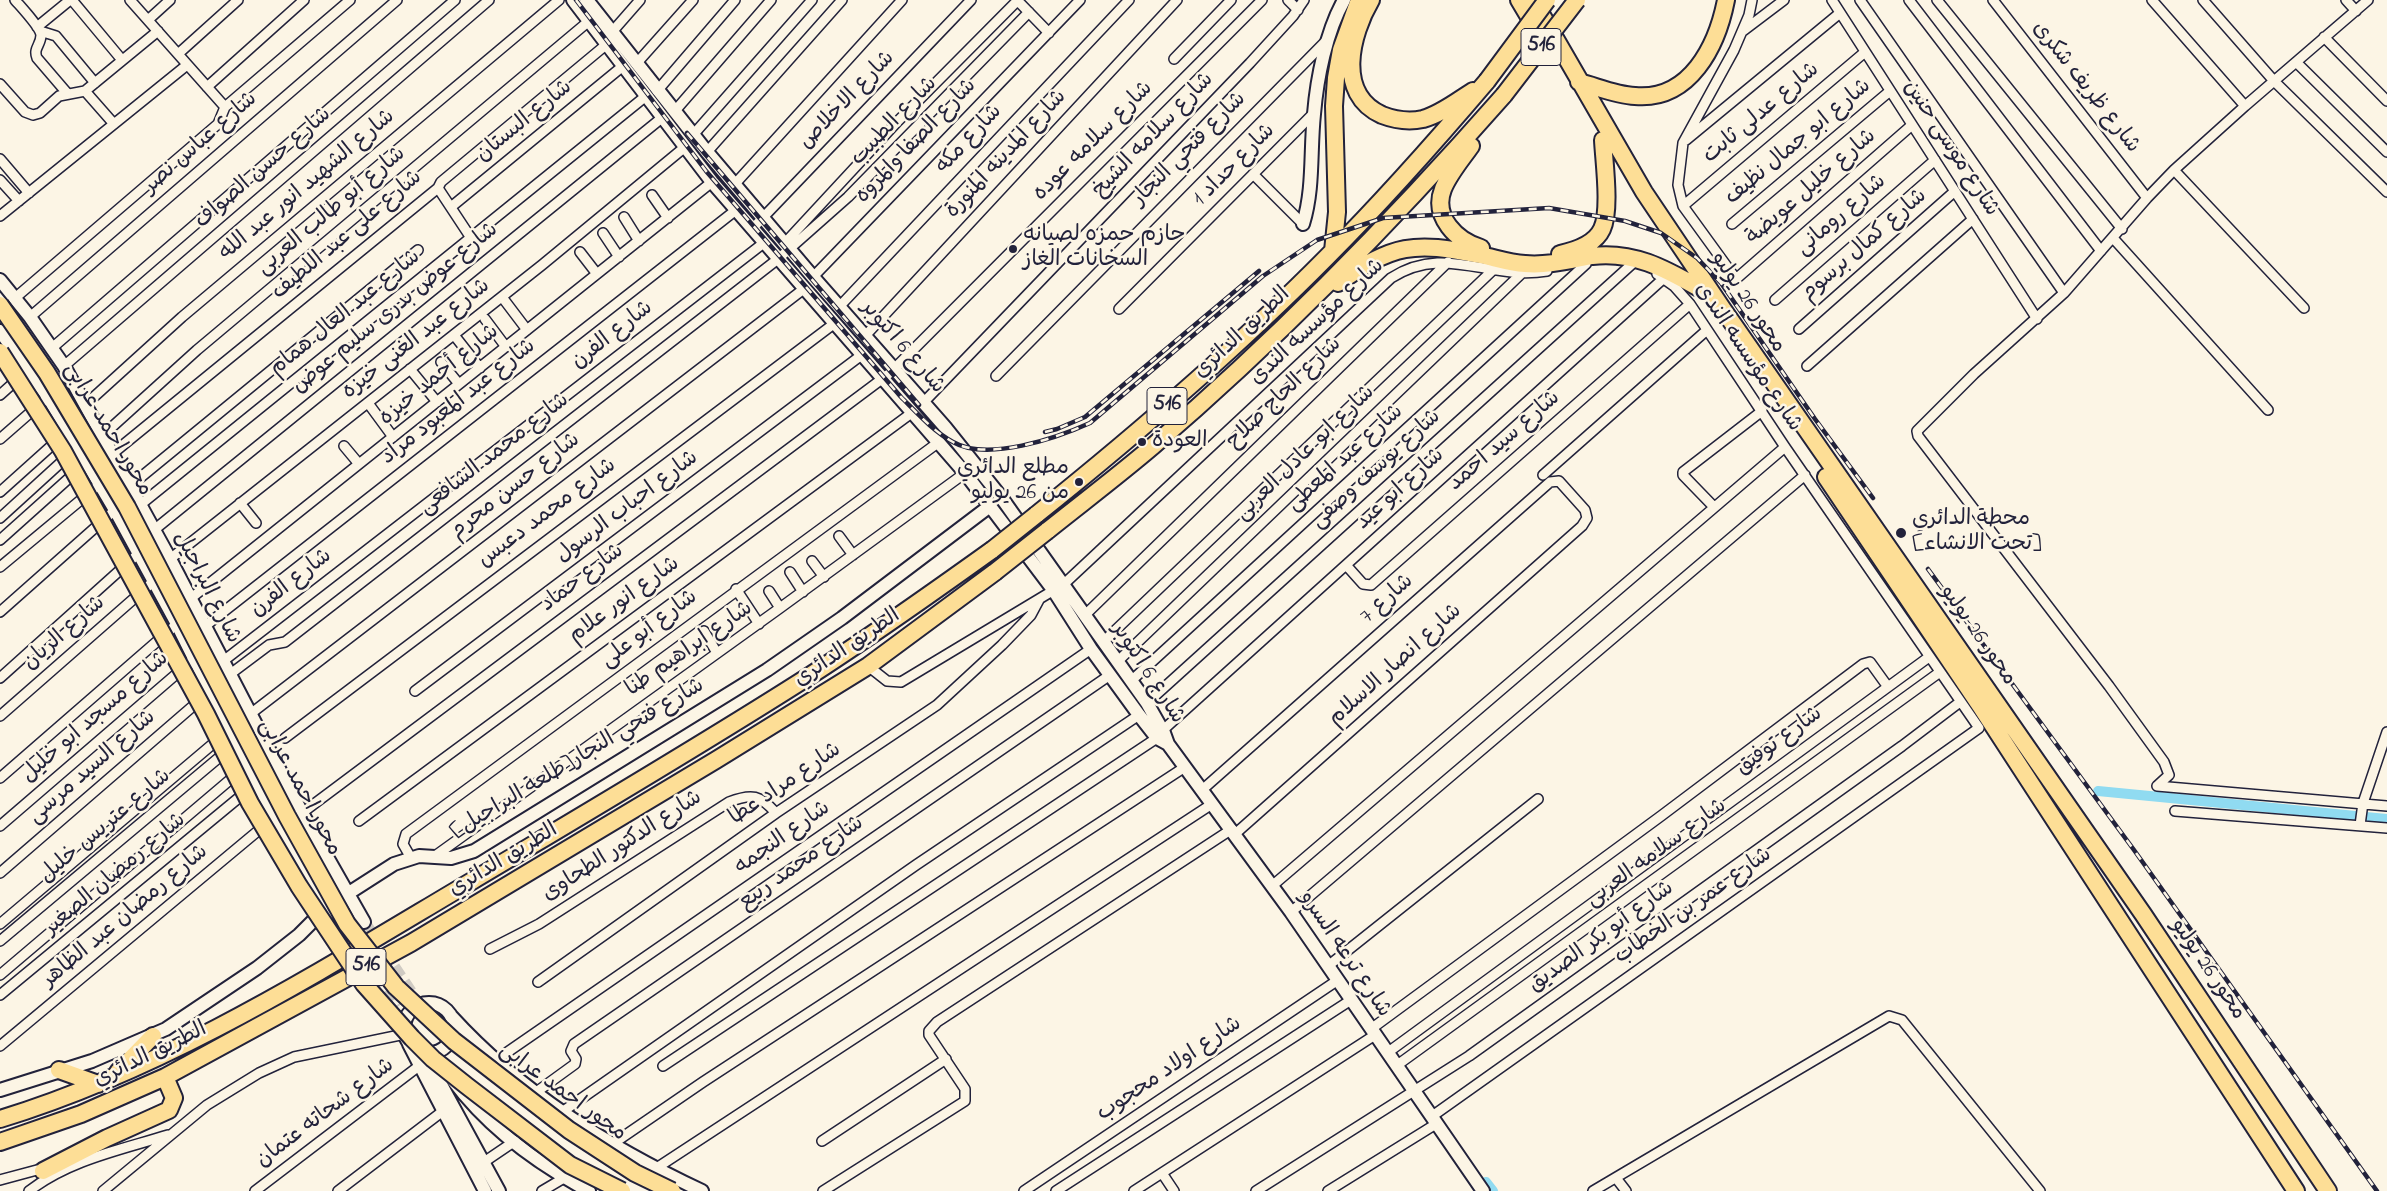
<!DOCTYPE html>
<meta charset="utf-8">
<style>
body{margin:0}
canvas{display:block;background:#fcf5e5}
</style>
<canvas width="2387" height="1191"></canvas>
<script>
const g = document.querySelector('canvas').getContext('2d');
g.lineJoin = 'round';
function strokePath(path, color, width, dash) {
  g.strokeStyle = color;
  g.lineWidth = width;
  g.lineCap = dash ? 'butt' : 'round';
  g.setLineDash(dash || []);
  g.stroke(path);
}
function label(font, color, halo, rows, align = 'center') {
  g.font = font + ' "Indie Flower","Playpen Sans Arabic",sans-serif';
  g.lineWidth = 5;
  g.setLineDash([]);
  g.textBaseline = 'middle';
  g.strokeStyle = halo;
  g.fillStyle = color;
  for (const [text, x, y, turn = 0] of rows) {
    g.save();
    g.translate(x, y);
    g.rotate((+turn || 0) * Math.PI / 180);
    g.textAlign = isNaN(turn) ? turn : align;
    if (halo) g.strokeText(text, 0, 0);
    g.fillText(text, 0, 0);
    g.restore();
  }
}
strokePath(new Path2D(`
 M2098,791L2387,819
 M1486,1182L1493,1191`), '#90dbf1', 10);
strokePath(new Path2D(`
 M364,922L413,995
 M343,933L396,1008`), '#d0cbc3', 12, [12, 6]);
const street = new Path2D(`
 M15,0C21,7 40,27 41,35C41,45 33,48 37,58L67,93
 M72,0L122,60
 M130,0L225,107
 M1288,0L1298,10
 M1752,0L1749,15L1734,50L1683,143L1678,185L1683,206L1736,279L1912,125
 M1832,0L2037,319
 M1860,0L2064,293
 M1909,0L2101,251
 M1937,0L2122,229
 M1993,0L2147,198
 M2152,0L2245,106
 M2203,0L2274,81L2387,192
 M2346,0L2356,11
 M1018,1L1049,33
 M148,20L170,0
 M37,27L70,0
 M40,31L56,36L95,83
 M1743,31L1784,0
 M612,32L640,0
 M2324,37L2387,101
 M178,54L238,0
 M1174,59L1231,0
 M2296,62L2387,152
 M636,64L693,0
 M0,84L25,112L33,115L40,113L59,96L85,91L114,124
 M207,87L304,0
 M85,91L158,31
 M657,91L735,0
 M225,107L350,0
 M674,112L771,0
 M693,135L812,0
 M1686,140L1840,13
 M707,152L842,0
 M0,159L29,193
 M2174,170L2304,308
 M1253,174L1303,224
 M0,180L19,201
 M734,185L902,0
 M438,188L471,238
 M652,195L668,218
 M1683,206L1865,52
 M451,207L623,66
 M0,216L187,65
 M624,217L639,241
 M1732,224L1890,91
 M753,228L971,0
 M603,233L619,257
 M2113,238L2268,410
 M784,244L898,121L1018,0
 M580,252L597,274
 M813,277L1080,0
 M502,297L527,330
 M15,298L218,124L225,107
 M1775,300L1935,160
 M839,307L1129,0
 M1119,309L1314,113
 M30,317L397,0
 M485,319L506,347
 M1799,329L1955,191
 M454,335L480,368
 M865,336L1177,0
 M52,348L455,0
 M441,362L459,384
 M64,366L489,0
 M1807,366L1973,219
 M410,369L437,402
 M996,376L1327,40
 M0,395L19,378
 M368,403L393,437
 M923,403L1250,63L1293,16L1304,0
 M85,405L182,317L559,0
 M102,436L197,350L589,21
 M0,439L48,397
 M344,446L359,464
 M112,454L438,188L441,182L607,44
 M1543,475L1707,330
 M130,486L418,250
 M0,492L69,430
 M240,503L256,523
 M140,505L646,96
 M1714,507L1683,475V472L1762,411
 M0,518L68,456
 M154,530L663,117
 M839,536L853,555
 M0,540L87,462
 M170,559L542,265L685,147
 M812,561L824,577
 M1346,565L1363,584L1371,585L1690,304
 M0,567L100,484
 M790,572L803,592
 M736,589L759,624
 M769,591L780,608
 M190,599L712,182
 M0,612L115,510
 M1085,615L1448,262
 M204,627L736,210
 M704,631L717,653
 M1103,642L1493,270
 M222,662L765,242
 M1117,662L1521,274
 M868,666L887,681L901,682L1064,584L1391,278C1445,243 1489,281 1547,271
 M229,675L269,645L285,642L778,259L848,197L1029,12
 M0,678L139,553
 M1131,681L1586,264
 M415,691L863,354
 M1147,703L1632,264
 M249,715L805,288
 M0,716L154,581
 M1163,730L1664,278
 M285,738L835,323
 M0,778L177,624
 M2157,786L2169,775L2164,762L2109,686L1918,436L1917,431L1974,374L2064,293L2147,198L2174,170L2245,106L2368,0
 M2157,786L2387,806
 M1202,790L1550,482L1559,481L1585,510L1587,518L1582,526L1235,834
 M2175,811L2387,828
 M302,813L890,373L1262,0
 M359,821L913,412
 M2360,825L2363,803L2387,732
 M0,826L195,658
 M435,856L780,608L965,473
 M411,858L403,844L406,834L939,442
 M0,873L200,700
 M1272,886L1785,447
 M1291,912L1805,475
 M0,924L221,737
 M0,941L228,750
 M490,949L539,924L729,802C752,793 760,795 776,813
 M1328,966L1538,799
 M0,975L238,773
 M538,982L776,813L937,705L1002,645L1031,615L1039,600
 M0,995L247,791
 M1371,1029L1661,816L1863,664L1870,662L1888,687
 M0,1046L265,825
 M1387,1053L1929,657
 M496,1060L1091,649
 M663,1066L1160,736
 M1396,1066L1940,672
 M535,1093L575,1064L576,1059L571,1051L574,1044L1110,675
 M562,1112L916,865L1139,715
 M1431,1117L1979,728L1785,447L1690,304L1674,286L1657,274
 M822,1141L946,1059
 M611,1145L703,1082L1185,767
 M484,1162L515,1141
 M655,1169L1212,804
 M1162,1173L1174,1191
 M1616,1178L1626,1191
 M0,1180L37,1170L45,1172
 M29,1191C69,1160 120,1150 168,1135
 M103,1191L207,1105L259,1073L294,1057L405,1034
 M255,1191L419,1066
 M338,1191L443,1111
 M542,1191L564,1178
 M823,1191L965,1101V1089L929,1035V1031L937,1022L1232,829
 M1024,1191L1338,980
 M1056,1191L1351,1000
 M1134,1191L1375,1035
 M1256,1191L1469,1056L1902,746L1960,702
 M1328,1191L1436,1124
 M1593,1191L1889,1016L1902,1020L2040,1191`);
const secondary = new Path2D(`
 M573,0L712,182L965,473L1054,591L1091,649L1139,715L1157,738L1168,744
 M587,0L707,152L813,277L945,427L1001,497L1147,703L1164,733L1168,744L1291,912L1483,1191
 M1303,224C1314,188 1310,152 1314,114C1317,78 1326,32 1344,0
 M0,280L30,317L64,366L170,559L302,813L364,922
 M0,331L48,397L115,510L177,624L247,765L298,858L343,933
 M404 1028a25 25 0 1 1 50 0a25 25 0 1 1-50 0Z
 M451,1016C521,1093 609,1147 702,1191
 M409,1044L485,1191
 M425,1055L499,1191
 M452,1079C487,1126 538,1164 589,1191
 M0,1090L92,1061L166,1029L257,968L299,935L327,907L394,864L419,856L451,858L474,851L767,670L842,618L990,506`);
const highway = new Path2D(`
 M1371,0C1351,34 1335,94 1382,115C1395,120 1409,122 1423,119C1441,114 1457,101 1473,91
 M1519,0L1538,32
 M1533,0L1644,192L1722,308L2143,914L2328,1191
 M1579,82C1598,87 1616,95 1635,96C1690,101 1717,46 1726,0
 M1471,146C1461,160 1449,174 1443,189C1432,217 1457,241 1481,248
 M1333,251L1337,212L1334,106L1336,78L1341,50L1359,0
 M1560,254C1574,251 1595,244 1602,229C1611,210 1604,161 1603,140
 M1338,283C1394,244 1413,241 1480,255C1495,258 1509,263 1525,264C1548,266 1570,260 1592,256C1633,251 1664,268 1699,288
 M1826,477L1981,707L2296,1191
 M1036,515C1137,434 1236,349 1327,257C1383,201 1436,141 1487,81
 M1047,531C1082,503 1119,475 1153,446C1279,338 1395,219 1504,95
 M59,1070L98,1084
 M118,1072L153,1036
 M0,1119C170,1067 320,971 472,881C586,813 700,746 811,675C873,635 932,593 992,550
 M0,1142L81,1114L165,1077L411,943L716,760L868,666L995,572
 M43,1171L107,1138L169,1110L174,1098L165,1077`);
strokePath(street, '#22223b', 12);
strokePath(secondary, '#22223b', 16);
strokePath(highway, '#22223b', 20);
strokePath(street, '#fcf5e5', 9);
strokePath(secondary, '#fcf5e5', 12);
strokePath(highway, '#fdde96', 16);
const rail = new Path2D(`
 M576,0L706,171L901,397C917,413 933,431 953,442C987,462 1057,438 1090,423L1263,276L1317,240L1383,218L1549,208L1625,221L1661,233L1697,258L1721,283L1815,419L1873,498
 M687,133L919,405
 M1045,432L1057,429L1085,417L1259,271
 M1928,569L2134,850L2377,1191`);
strokePath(rail, '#22223b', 4.5);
strokePath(rail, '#fcf5e5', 2.5, [8]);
const highwayBridge = new Path2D(`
 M1487,81L1547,0
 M1504,95L1577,0
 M0,305L47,373L127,507L287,816L347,924L396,987L454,1041L569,1130L635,1173L672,1191
 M0,352L63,451L206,714L250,803L299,886L364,984L412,1038L433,1059L467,1086L570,1165L622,1191
 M992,550L1036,515
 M995,572L1047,531`);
strokePath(highwayBridge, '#22223b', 20, []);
strokePath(highwayBridge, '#fdde96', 16);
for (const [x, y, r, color] of [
 [1013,249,5,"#22223b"],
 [1142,442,5,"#22223b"],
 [1079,482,5,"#22223b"],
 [1901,533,6,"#22223b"]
]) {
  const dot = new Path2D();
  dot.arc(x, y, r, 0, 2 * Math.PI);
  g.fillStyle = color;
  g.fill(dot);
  strokePath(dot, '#fcf5e5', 2);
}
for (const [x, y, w] of [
 [1541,47,40],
 [1167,406,40],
 [366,967,40]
]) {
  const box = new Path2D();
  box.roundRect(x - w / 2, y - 18.5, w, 37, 4);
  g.fillStyle = '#fcf5e5';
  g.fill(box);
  strokePath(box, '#22223b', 1);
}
label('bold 21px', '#22223b', null, [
 ["516",1541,47],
 ["516",1167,406],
 ["516",366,967]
]);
label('22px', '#22223b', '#fcf5e5', [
 ["شارع ظريف شكرى",2085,88,52],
 ["شارع الاخلاص",848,101,-46],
 ["شارع عدلى ثابت",1762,114,-40],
 ["شارع البستان",525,122,-39],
 ["شارع الطبيب",895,122,-46],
 ["شارع سلامه الشيخ",1154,136,-46],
 ["شارع مكه",970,140,-47],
 ["شارع الصفا والمروه",917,142,-46],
 ["شارع سلامه عوده",1094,142,-45],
 ["شارع ابو جمال نظيف",1799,143,-40],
 ["شارع عباس نصر",201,144,-41],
 ["شارع موسى حنين",1950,149,57],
 ["شارع فتحي النجار",1190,150,-45],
 ["شارع المدينه المنورة",1007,155,-47],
 ["شارع حداد 1",1235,166,-45],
 ["شارع حسن الصواف",264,169,-41],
 ["شارع الشهيد انور عبد الله",308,186,-40],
 ["شارع خليل عويضة",1812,188,-41],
 ["شارع أبو طالب العربى",332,212,-40],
 ["شارع رومانى",1842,216,-41],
 ["شارع على عبد اللطيف",348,236,-40],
 ["شارع كمال برسوم",1865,246,-41],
 ["محور 26 يوليو",1747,303,56],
 ["شارع عوض بدرى سليم عوض",396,309,-39],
 ["شارع عبد العال همام",346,314,-39],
 ["شارع مؤسسه الندى",1318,323,-43],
 ["الطريق الدائري",1243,334,-43],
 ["شارع الفرن",613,336,-38],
 ["شارع عبد الغنى خيزه",417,340,-38],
 ["شارع 6 اكتوبر",902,348,49],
 ["شارع مؤسسه الندى",1747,358,56],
 ["شارع أحمد خيزه",440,376,-39],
 ["شارع الحاج صلاح",1285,394,-44],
 ["شارع عبد المعبود مراد",459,403,-38],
 ["محور احمد عرابى",107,430,59],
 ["شارع سيد احمد",1505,442,-41],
 ["شارع ابو عادل العربى",1306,454,-44],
 ["شارع محمد الشافعى",495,455,-38],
 ["شارع عبد المعطى",1346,459,-42],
 ["شارع يوسف وصفى",1377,470,-42],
 ["شارع حسن محرم",516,487,-38],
 ["شارع ابو عيد",1401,490,-42],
 ["شارع احباب الرسول",628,508,-37],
 ["شارع محمد دعبس",548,514,-37],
 ["شارع حماد",583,579,-37],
 ["شارع الفرن",292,584,-38],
 ["شارع البراجيل",206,588,63],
 ["شارع 7",1388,600,-42],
 ["شارع انور علام",625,601,-36],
 ["شارع أبو على",650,630,-37],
 ["شارع الريان",65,634,-41],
 ["محور 26 يوليو",1977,636,55],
 ["الطريق الدائري",848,649,-34],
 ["شارع ابراهيم طنا",690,650,-35],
 ["شارع انصار الاسلام",1396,666,-42],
 ["شارع 6 اكتوبر",1147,674,57],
 ["شارع مسجد ابو خليل",96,718,-41],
 ["شارع توفيق",1780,742,-36],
 ["شارع فتحي النجار[طلعة البراجيل]",578,760,-31],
 ["شارع السيد مرسى",93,768,-41],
 ["شارع مراد عطا",786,785,-34],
 ["محور احمد عرابى",299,788,62],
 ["شارع عتريس خليل",106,827,-40],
 ["شارع النجمه",783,839,-35],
 ["شارع الدكتور الطحاوى",623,847,-33],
 ["شارع سلامه العربى",1657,854,-36],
 ["الطريق الدائري",504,861,-31],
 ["شارع محمد ربيع",802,864,-35],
 ["شارع رمضان الصغير",116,875,-40],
 ["شارع عمر بن الخطاب",1694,907,-35],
 ["شارع رمضان عبد الظاهر",126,917,-40],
 ["شارع أبو بكر الصديق",1602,938,-36],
 ["شارع ترعه السرو",1344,955,56],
 ["محور 26 يوليو",2207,970,56],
 ["الطريق الدائري",151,1056,-26],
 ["شارع اولاد محجوب",1170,1070,-34],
 ["محور احمد عرابى",562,1093,36],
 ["شارع شحاته عتمان",326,1114,-37]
]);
label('22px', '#22223b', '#fcf5e5', [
 ["حازم حمزه لصيانه",1023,236],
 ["السخانات الغاز",1023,261],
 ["العودة",1152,442],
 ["مطلع الدائري",1069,469,"right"],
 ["من 26 يوليو",1069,494,"right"],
 ["محطة الدائري",1912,520],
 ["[تحت الانشاء]",1912,545]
], 'left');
</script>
